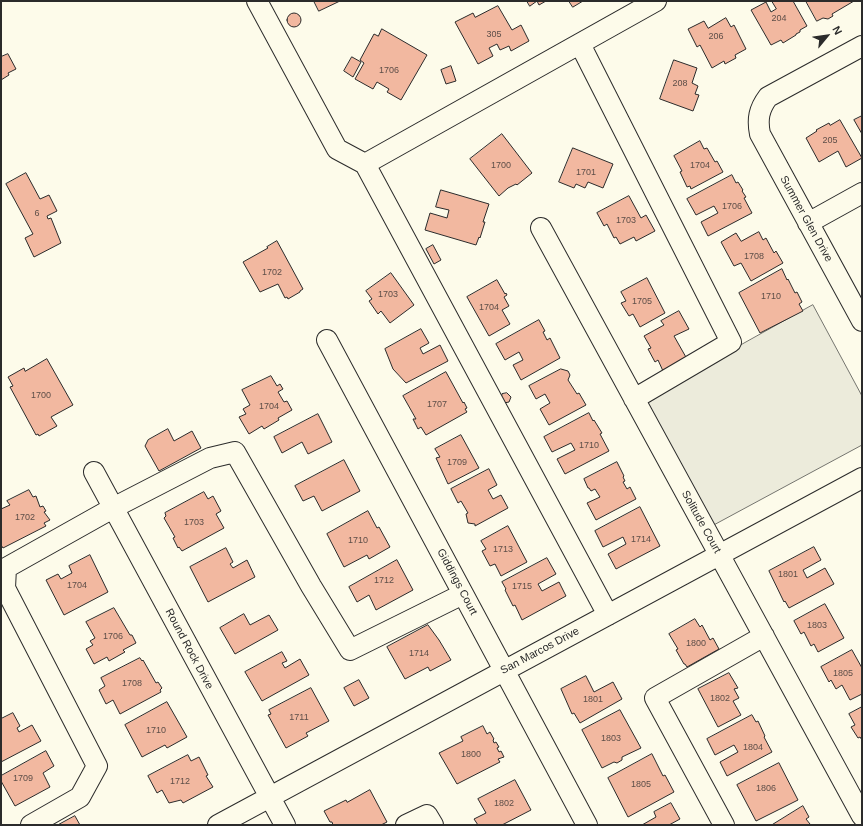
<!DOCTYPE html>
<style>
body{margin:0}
#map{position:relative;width:863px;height:826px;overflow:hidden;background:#fdfbea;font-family:Arial,sans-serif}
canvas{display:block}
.frame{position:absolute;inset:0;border:2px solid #2b2b2b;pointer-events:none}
.north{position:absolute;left:807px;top:16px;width:40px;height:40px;-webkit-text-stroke:3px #fdfbea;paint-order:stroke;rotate:61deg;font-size:11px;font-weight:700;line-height:16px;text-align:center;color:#2b2b2b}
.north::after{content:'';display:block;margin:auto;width:14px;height:18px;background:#2b2b2b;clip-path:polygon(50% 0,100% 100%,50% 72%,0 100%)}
</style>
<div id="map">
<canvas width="863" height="826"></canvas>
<div class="frame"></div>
<div class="north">N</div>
</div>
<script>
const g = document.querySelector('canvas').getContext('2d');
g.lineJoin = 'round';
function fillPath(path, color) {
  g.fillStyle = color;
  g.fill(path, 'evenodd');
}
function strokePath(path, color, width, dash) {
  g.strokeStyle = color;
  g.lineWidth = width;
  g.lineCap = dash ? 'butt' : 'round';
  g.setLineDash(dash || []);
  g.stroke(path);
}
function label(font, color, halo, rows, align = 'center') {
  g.font = font + ' Arial,sans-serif';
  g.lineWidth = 3;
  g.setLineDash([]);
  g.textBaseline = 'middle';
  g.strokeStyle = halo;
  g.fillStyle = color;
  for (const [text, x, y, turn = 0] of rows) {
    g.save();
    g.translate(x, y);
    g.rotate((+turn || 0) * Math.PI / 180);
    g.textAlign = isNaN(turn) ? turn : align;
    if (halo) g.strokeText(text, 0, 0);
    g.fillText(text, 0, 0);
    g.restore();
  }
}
const green = new Path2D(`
 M813,305L862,396V445L710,527L641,401Z`);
fillPath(green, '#ecebdb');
strokePath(green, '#74746e', 1);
const building = new Path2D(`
 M314,1H340L319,11Z
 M527,1H546L539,5L537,1L530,6Z
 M569,1H583L573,7Z
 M772,1H793L807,26L800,30V32L796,34V35L783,43L781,40L771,45L751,10L766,2L771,12L776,9Z
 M806,1H854L832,14L833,16L828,19L823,18L817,21Z
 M498,6L512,30L521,25L529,41L511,51L509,46L500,50L497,44L489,48L493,56L478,64L455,22L473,13L475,17Z
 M287 20a7 7 0 1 1 14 0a7 7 0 1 1-14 0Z
 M726,18L731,27L734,25L746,49L735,55L736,58L725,64L724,61L712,68L700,45L697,47L688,29L704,21L708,28Z
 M382,29L427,55L401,100L387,92L389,89L377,82L373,89L355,79L364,63L360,60L374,34L378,36Z
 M8,54L16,69L8,73L9,75L1,80V57Z
 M352,57L361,62L353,77L344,71Z
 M674,60L697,68L692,83L698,86L695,94L699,95L693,111L660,99Z
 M451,66L456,81L446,84L441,70Z
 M862,116V134L854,120Z
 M840,120L862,158L846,167L838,151L819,162L806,138L817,131L816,130L829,123L830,125Z
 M502,134L532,173L517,185L516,184L508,188L499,196L470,159Z
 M700,141L704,149L707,148L715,162L717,161L723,172L691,189L690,186L687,187L680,172L682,171L674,156Z
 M573,148L613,164L603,188L588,182L585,188L576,184L574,188L559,182Z
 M26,173L40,199L49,195L57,211L47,216L48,219L51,218L61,243L34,257L25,238L33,234L6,184Z
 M732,175L736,183L738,182L743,190L742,191L746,197L744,198L752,213L708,236L701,222L718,213L714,206L696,215L687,199Z
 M441,190L489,204L483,222H485L480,238L479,237L476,245L425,230L430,213L447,218L449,210L436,207Z
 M629,196L641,218L646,215L655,231L636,241L634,237L620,244L616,237L614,238L607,224L604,226L597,213Z
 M759,232L763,240L766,238L774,253L776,251L783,263L751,281L741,263L734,266L721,242L736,233L741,241Z
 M277,241L303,289L300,291V292L288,299L287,297L285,298L278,284L260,292L243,262L268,248L267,247Z
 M433,245L441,260L434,264L426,249Z
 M782,269L787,280L788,279L795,293L797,292L802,302L799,304L803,311L760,333L739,293Z
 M391,273L414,305L390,323L381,311L378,314L369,301L372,299L366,291Z
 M647,278L665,313L640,327L633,314L629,316L621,303L626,301L621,292Z
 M497,280L505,294L506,293L507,295L504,297L509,306L502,310L510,324L489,336L467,297Z
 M679,311L689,329L674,336L687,359L663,371L658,360L655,362L648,349L651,348L644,336L664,325L661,321Z
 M539,320L545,331L543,332L547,340L550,338L560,358L521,380L513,365L523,360L519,352L505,360L496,344Z
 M421,329L429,343L420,348L423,354L440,345L448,361L406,383L393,369L385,349Z
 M47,359L73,405L51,417L57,426L39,436L38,434L36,435L10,387L13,386L8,377L24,368L25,371Z
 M561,369L568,371L570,375L568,380L577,394L579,393L586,405L549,425L540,409L550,403L545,394L536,399L529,386Z
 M446,372L463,403L464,402L467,408L465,409L467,412L426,435L421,427L418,429L413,419H416L403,396Z
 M271,376L277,386L280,384L283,389L278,392L284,402L287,401L292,410L278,418L279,420L264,429L262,426L249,434L239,417L246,414L243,409L250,405L242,390Z
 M507,393L511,397L509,402L504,403L501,399L502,394Z
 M589,413L593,421L594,420L602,433L600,434L609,451L565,474L557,459L575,450L571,443L552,452L544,437Z
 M318,414L332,442L308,454L302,442L282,453L274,437Z
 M168,429L174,441L192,431L201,448L159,471L145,446L148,440Z
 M461,435L479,468L448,484L436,458L440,457L435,449Z
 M344,460L360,491L322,511L314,496L303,501L295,486Z
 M617,462L624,476L623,477L625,481L623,482L627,489L630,487L636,499L596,520L587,503L600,497L595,489L591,491L589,488H588L584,479Z
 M489,469L497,485L488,490L493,499L501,495L508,508L475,526V524L468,523L466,514L468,513L461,501L458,503L451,489Z
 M29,490L33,497L36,496L40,507L43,506L46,511L44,512L50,520L44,523L46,526L3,548L1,545V509L10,505L7,501Z
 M204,492L208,499L213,496L221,511L216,514L224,528L182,551L179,547L178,548L173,538L175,537L164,518L166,516L165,513Z
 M640,507L660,546L616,569L608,554L626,544L623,537L603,547L595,531Z
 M368,511L377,528L379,527L390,547L369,559L367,555L344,567L327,534Z
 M508,526L527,562L501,576L495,564L490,566L482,551L486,549L481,541Z
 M814,547L821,560L803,570L807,578L825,568L834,584L789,608L785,601L784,602L769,571Z
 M226,548L233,562L230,564L233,568L247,560L255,577L208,602L190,567Z
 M90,555L108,592L64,615L46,580L58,574L61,579L72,573L69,566Z
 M547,558L556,574L538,584L542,591L559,582L566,596L522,620L515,605L513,606L505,590L506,589L502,582Z
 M397,560L413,590L376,610L369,595L357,602L349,587Z
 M825,604L844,638L818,652L814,644L811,646L804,632L801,634L794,621Z
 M114,608L130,635H132L136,643L123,650L125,652L109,661L107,657L94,664L86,649L93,645L90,641L95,638L86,622Z
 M244,614L250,625L269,615L278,630L235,654L220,628Z
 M695,619L700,627L702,625L710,640L713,638L719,649L687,667L685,664H684L676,650L678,649L669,634Z
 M428,625L439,640L451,660L430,671L428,667L405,679L387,647Z
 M852,650L862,668V694L850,700L842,685L836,689L831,680L829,682L821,667Z
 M282,652L287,661L282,663L285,668L300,659L309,675L262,701L245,672Z
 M140,658L142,661L143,660L156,683L158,682L162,688L160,690L161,692L120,714L113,700L106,704L99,690L105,686L101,678Z
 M729,673L738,688L734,689L739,698L733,701L741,715L718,727L698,689Z
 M586,676L594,692L613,682L622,699L580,723L574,713L572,714L561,689Z
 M359,680L369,698L354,706L344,688Z
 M311,688L329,721L306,733L308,736L286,748L268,715L271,714L269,710Z
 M167,702L187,737L167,748L165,745L142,757L125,725Z
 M862,707V740L860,737L858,738L851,727L855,725L849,714Z
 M620,710L641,748L622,757V760L617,763L614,762L602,768L582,730Z
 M13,713L20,726L17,728L19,732L32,725L41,741L1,762V719Z
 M752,715L756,722L758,721L765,736L764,737L772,752L727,776L720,762L738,752L734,745L715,755L707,739Z
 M483,726L487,734L490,732L494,739L493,740L494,743L496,742L499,747L497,748L499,752L501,751L504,757L498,759L500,762L457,784L439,753L463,741L461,737Z
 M46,751L54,766L43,773L50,787L15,806L1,781V776Z
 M652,754L663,776L665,775L674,792L628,817L608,778Z
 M188,755L191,761L199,757L208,775L206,776L213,787L183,803L181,800L169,803L162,790L157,793L148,776Z
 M779,763L798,800L756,821L737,785Z
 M515,780L531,810L502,825H478L474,819L486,813L478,799Z
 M370,790L387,822L381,825H333L332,822H330L324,811L346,800L347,802Z
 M671,803L680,819L669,825H642L656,817L654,812Z
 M803,806L809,817L806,819L810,824L808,825H772Z
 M75,816L80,825H58Z`);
fillPath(building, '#f2b8a0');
strokePath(building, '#2b2b2b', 1);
const minor = new Path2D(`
 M257,1L337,149L365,164L608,615
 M580,44L731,342L634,399
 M862,46L768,97C759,109 757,119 760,134L862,321
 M365,164L656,1
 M808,223L862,193
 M541,228L862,816
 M327,340L587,825
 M94,472L285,825
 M31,825L80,797L97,766L5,588L6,568L113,508L210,458L235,452L311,586L350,650L463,594
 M218,825L862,478
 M406,825L427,815L433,825
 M724,825L655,698L764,636`);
strokePath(minor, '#2b2b2b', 22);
strokePath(minor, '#fdfbea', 20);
label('9px', '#5d4e48', null, [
 ["204",779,19],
 ["305",494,35],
 ["206",716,37],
 ["1706",389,71],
 ["208",680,84],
 ["205",830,141],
 ["1700",501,166],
 ["1704",700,166],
 ["1701",586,173],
 ["1706",732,207],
 ["6",37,214],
 ["1703",626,221],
 ["1708",754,257],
 ["1702",272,273],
 ["1703",388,295],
 ["1710",771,297],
 ["1705",642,302],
 ["1704",489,308],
 ["1700",41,396],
 ["1707",437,405],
 ["1704",269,407],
 ["1710",589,446],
 ["1709",457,463],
 ["1702",25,518],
 ["1703",194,523],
 ["1714",641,540],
 ["1710",358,541],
 ["1713",503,550],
 ["1801",788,575],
 ["1712",384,581],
 ["1704",77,586],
 ["1715",522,587],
 ["1803",817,626],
 ["1706",113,637],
 ["1800",696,644],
 ["1714",419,654],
 ["1805",843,674],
 ["1708",132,684],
 ["1802",720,699],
 ["1801",593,700],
 ["1711",299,718],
 ["1710",156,731],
 ["1803",611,739],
 ["1804",753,748],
 ["1800",471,755],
 ["1709",23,779],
 ["1712",180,782],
 ["1805",641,785],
 ["1806",766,789],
 ["1802",504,804]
]);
label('11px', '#2b2b2b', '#fdfbea', [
 ["Summer Glen Drive",806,219,61],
 ["Solitude Court",701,522,61],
 ["Giddings Court",457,582,62],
 ["Round Rock Drive",189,649,62],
 ["San Marcos Drive",540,651,-28]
]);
</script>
